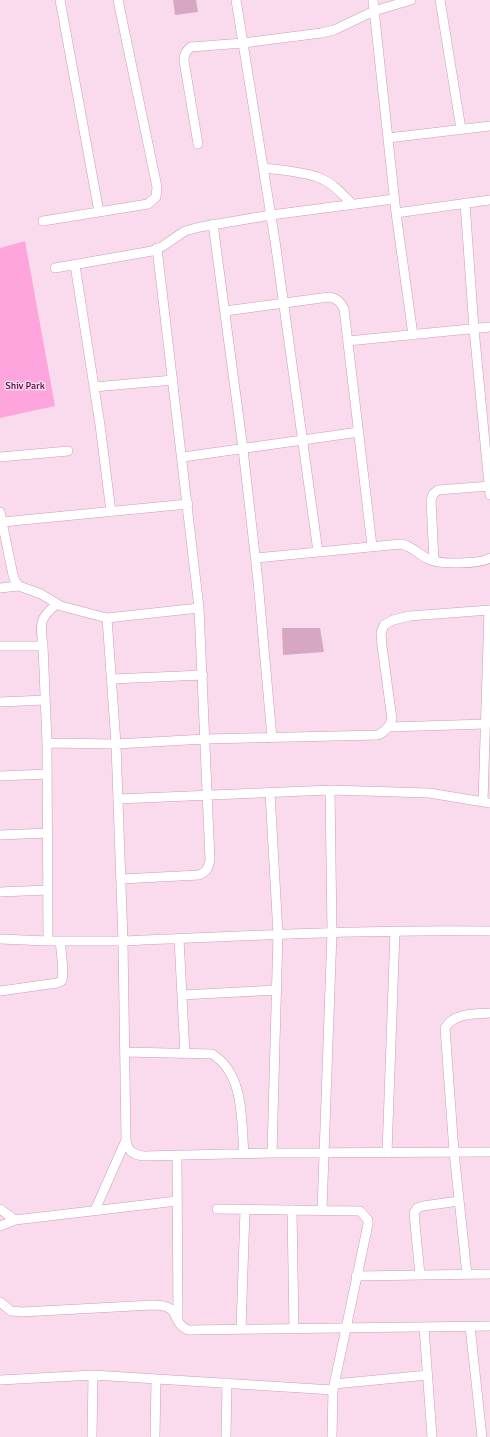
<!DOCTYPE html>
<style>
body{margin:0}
canvas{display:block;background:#f9dbed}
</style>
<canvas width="490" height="1437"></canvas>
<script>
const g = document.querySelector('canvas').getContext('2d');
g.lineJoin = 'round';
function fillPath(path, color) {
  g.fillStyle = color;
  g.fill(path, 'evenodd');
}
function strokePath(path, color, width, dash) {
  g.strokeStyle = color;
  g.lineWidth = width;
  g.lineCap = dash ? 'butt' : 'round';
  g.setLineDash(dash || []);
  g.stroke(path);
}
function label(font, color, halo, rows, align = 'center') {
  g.font = font + ' Signika,sans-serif';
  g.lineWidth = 3;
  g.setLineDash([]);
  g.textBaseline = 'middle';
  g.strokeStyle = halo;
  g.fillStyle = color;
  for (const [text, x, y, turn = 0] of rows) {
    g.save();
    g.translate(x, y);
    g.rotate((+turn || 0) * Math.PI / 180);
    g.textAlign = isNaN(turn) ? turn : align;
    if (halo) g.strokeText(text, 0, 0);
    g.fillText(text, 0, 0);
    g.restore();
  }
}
fillPath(new Path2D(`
 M25,241L55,406L0,418V248Z`), '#ffa5de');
fillPath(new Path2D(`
 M173,0H196L198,12L175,15Z
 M282,628H320L324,652L283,655Z`), '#d5a7c3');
const street = new Path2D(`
 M60,0L99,212
 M236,0L275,241L318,552
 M373,0L396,213L413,335
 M440,0L461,129
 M388,138L490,126
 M198,144L184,61C184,54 186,51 191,47L243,43L321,33L334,30L374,11L411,0
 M263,168C279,170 308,172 322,179C334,184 343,195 353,205
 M465,203L474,329L490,495
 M396,213L490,200
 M43,221L148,204L156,197L157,187L118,0
 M213,224L243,449L258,581L272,738
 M75,265L100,425L111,512
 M55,268L152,251L163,246L185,231L200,227L271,215L394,199
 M225,311L329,297C337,298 341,302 344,309L372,546
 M348,341L490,327
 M94,387L173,380
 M0,457L68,451
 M183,457L359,432
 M0,512L13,575L15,581L19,586L41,594L61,606L107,618L199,608
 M2,522L188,504
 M256,558L401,544C412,546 418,554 428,559C438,565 481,564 490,558
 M434,561L431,501L433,494L438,490L490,486
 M0,588L19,586
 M0,646H43
 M112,679L203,675
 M0,702L45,700
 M389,727L486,724
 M47,743L116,744L205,739L378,735C386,731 389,727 392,719L382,646L381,633L384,625L393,620L410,616L490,610
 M0,776L47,774
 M270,793L278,934L272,1153L490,1152
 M118,799L330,790L429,793L490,803
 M483,802L489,610
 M0,835L48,833
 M121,879L199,875C207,872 208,868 210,860L199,608L157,248
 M0,892L48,890
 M0,939L48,941H123L116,744L107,618
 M179,939L185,1054
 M48,941L47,743L43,646C40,624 39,618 57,604
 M0,991L57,983C59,982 61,982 62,980C64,974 61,948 60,941
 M182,995L277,990
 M125,1052L212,1054C245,1074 241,1121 244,1154
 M272,1153L143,1156C132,1154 128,1151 126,1140L123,941C246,936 368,929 490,931
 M387,1153L395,931
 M177,1155L178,1319
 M0,1209L15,1220
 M217,1209L360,1211L368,1220V1224L333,1390L332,1437
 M95,1210L126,1140
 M292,1210L294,1329
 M322,1210L332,932L330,790
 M0,1226L15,1220L177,1201
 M420,1275L414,1213L417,1208L423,1206L459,1201
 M467,1275L454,1152L445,1028C454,1013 474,1014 490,1013
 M356,1276L490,1274
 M0,1302L11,1311L22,1312L153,1305C183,1305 169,1321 188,1330L490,1326
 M470,1326L482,1437
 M424,1327L432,1437
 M241,1329L245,1210
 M0,1380L93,1375L333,1390
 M334,1384L428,1375
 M92,1437L93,1375
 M155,1437L156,1379
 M226,1437L227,1383`);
strokePath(street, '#cb9db9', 10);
strokePath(street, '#fff', 9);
label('10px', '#51003d', '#f9dbed', [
 ["Shiv Park",25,386]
]);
</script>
